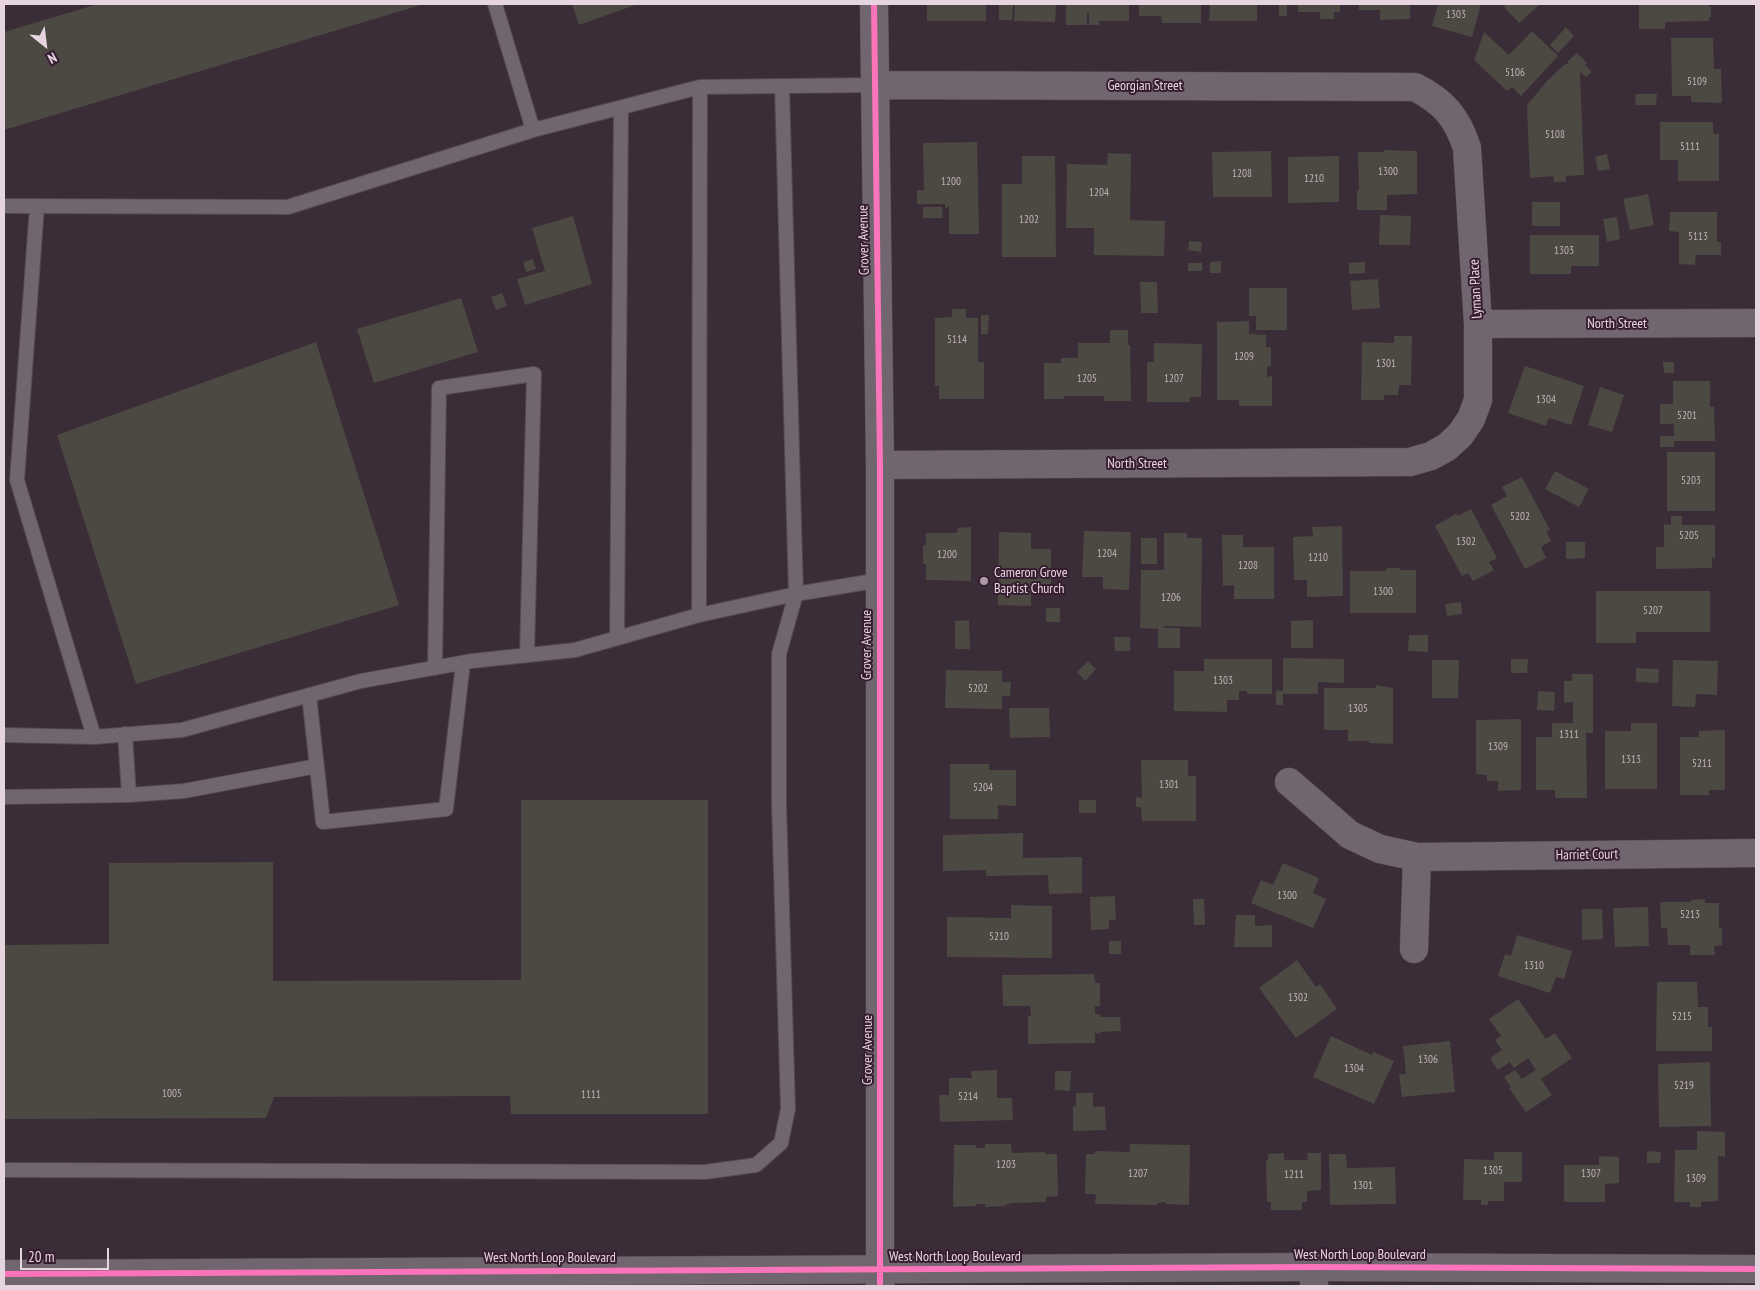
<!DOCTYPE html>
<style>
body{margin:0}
#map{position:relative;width:1760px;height:1290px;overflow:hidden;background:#3b2d38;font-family:"PT Sans Narrow",sans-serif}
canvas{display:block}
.frame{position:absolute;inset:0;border:5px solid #e6d5e1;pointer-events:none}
.north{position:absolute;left:20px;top:20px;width:50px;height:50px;-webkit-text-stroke:4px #361d31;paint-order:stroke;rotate:151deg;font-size:14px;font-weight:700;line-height:20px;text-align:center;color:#e6d5e1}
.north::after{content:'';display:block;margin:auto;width:18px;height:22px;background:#e6d5e1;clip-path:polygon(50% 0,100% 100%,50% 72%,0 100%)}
.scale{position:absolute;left:20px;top:1248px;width:89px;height:22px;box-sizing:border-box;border:2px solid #e6d5e1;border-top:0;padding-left:6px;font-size:15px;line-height:18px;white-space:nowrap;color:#e6d5e1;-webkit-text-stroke:4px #361d31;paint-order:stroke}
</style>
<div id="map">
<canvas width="1760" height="1290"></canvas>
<div class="frame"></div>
<div class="north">N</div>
<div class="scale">20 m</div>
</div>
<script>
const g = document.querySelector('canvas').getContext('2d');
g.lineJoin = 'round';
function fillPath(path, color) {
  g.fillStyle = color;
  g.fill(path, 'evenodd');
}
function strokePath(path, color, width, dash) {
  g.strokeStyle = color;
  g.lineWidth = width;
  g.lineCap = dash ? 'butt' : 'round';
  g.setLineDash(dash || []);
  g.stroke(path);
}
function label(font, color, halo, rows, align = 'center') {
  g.font = font + ' "PT Sans Narrow",sans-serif';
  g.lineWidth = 4;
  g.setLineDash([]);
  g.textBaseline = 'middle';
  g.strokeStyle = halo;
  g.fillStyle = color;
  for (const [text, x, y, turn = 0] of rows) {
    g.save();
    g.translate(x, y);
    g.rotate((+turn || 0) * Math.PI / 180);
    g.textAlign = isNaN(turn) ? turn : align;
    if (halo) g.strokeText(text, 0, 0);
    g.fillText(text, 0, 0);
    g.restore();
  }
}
fillPath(new Path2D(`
 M98,4H424L4,130V32Z
 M572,4H638L579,25Z
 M927,4H986V21H927Z
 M999,4H1013L1012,20H999Z
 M1015,4H1056L1055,22L1014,21Z
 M1066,4H1129V21H1099V25H1089V13H1087V25H1066Z
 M1139,4H1201V23H1162L1161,16H1139Z
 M1210,4H1257V21H1209Z
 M1279,4H1287V16H1279Z
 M1298,4H1340V12H1334V19H1320V12H1298Z
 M1359,4H1410V19L1380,20V10H1359Z
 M1438,4H1481L1472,37L1432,26Z
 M1507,4H1540L1519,23L1504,7Z
 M1639,4H1709V7H1711V17H1709V21L1665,22V29H1639Z
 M1566,27L1574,36L1558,53L1550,45Z
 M1532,31L1558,56L1521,96L1512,87L1507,91L1474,60L1484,32L1509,55Z
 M1671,38H1713L1714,69H1721L1722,103L1691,102V96H1672Z
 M1577,53L1587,63L1585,65L1592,72L1586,77L1580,72L1584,175L1566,176V182H1554L1553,176L1530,178L1527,105L1548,80L1565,64H1569L1567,62Z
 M1636,94H1657L1656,105H1635Z
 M1660,122H1713V134H1719V181H1678V160H1660Z
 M977,142L979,234H949V207L945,208V204H917V190H924L923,143Z
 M1384,150L1417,151V194L1387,195V210H1357V191H1359L1358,152H1384Z
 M1271,151L1272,197H1213L1212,152Z
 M1108,153L1131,154L1130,220L1165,221L1164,256L1094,255V228H1066L1067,164L1107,165Z
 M1607,154L1610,169L1598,171L1595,157Z
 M1022,156H1055L1056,257H1002V184H1022Z
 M1339,156V202L1288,203V157Z
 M1648,194L1654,225L1630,230L1623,199Z
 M1532,202H1560V226H1532Z
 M923,207H942L943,218H923Z
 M1670,212H1717V242H1721V255H1696L1695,265L1679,264V232L1669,231Z
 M1380,215L1411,216L1410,245H1379Z
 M573,216L592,284L525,305L517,279L545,271L532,228Z
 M1617,217L1620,239L1607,242L1603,219Z
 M1530,235H1599V266H1571V274H1530Z
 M1189,241L1202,242L1201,252L1188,250Z
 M533,259L536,269L526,272L523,262Z
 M1221,261V273H1210V262Z
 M1365,262V273L1349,274V263Z
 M1188,263H1202V271H1188Z
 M1378,279L1380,308L1352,310L1350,281Z
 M1140,282H1157L1158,313H1141Z
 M1249,288H1287V330H1256V316H1249Z
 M502,293L507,306L496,310L491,297Z
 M461,298L478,352L374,383L357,329Z
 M952,309H966V318H978V362H984V399H939V386H935V318L952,317Z
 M981,315H989L988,334H981Z
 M1249,321V334L1266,335V347H1271V366L1267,367V377L1272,376V406H1239V400H1217V322Z
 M1110,330H1128V345H1130L1131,401H1104V396H1064V399H1044V363H1061V358H1078V343H1110Z
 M1394,336H1412L1411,385H1399L1398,395H1384V400H1361L1362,342L1394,343Z
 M316,342L399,605L136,684L57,435Z
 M1154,343L1202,344L1201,397H1190V402H1147V362H1154Z
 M1663,362H1674V373H1664Z
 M1525,366L1584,386L1571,425L1549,418L1546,426L1508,413Z
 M1673,381H1710V407H1714L1715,441H1674V447H1660V436H1674V424H1660V404H1673Z
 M1600,387L1624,395L1612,432L1588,425Z
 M1667,452H1715V511H1667Z
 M1555,471L1589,489L1579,507L1545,489Z
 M1522,477L1550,530L1546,531L1551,541L1541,547L1546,558L1525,569L1491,505L1507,496L1502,487Z
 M1471,509L1497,558L1489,562L1494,570L1473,581L1468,573L1462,576L1435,526L1456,514L1458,516Z
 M1671,516H1682V525H1715V558L1712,557V568L1656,569V547H1664V524L1671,525Z
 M1342,526L1343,596L1307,597V580H1294L1293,537L1313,536L1312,527Z
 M971,527V581L926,580V564H923V546L926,545V533H957L958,528Z
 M1084,531L1131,532L1129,590L1103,589V577H1082Z
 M999,532L1031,533V549H1051V586H1031V606L998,605Z
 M1164,533H1187V538H1202L1201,627L1164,626V628H1180V648H1158V629L1140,628L1141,570H1164Z
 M1222,535H1243V547H1274V599H1234V585L1223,586Z
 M1141,538H1157V564H1141Z
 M1566,542H1585V558L1566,559Z
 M1386,568H1400V570H1416V613H1350V571H1386Z
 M1596,591H1710V632H1636V643H1596Z
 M1461,602L1462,614L1447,616L1445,604Z
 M1046,608H1060V622H1046Z
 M969,620L970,649H955V621Z
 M1313,620V648H1291V621Z
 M1409,635H1428V652L1408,651Z
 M1114,637H1130V651H1115Z
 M1283,658L1344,659V683L1318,682V694H1283V705H1276V690L1283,691Z
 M1204,659H1272V694H1247V691H1239V700H1227V712L1174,711V671H1204Z
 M1511,659H1528L1527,673H1511Z
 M1432,660H1459L1458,698H1432Z
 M1673,660L1718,661L1717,695L1696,694L1695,707L1672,706Z
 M1088,661L1096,669L1085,681L1077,672Z
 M1636,668L1659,669L1658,683L1636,682Z
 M946,670L1002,671V682H1011L1010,696H1002V709L945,708Z
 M1572,674H1593V733H1586L1587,798H1555V790H1536V737H1552V723H1573V702L1564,703V681H1572Z
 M1376,685L1393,688V744L1369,743V741H1348V730H1324V688H1376Z
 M1538,691L1555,692L1554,711L1537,710Z
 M1009,708H1049L1050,737L1010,738Z
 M1521,719V790L1498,791V781H1487V775L1476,774V720Z
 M1631,723H1657V789H1605V731H1631Z
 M1725,730V790H1709V795H1680V737H1699V731Z
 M1141,760H1188V776H1196V821H1142L1141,807H1136V797L1142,798Z
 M950,764H989V770H1016V806L998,805V819H950Z
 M521,800H708V1114H511L510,1096L274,1097L266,1118L4,1119V945L109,944V863L273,862V981L521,980Z
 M1079,800H1096V813H1079Z
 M1023,833V858L1082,857V893L1049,894L1048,875L986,876V870L943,871V835Z
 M1283,863L1319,878L1313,893L1326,899L1313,928L1251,903L1261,880L1273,885Z
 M1115,896L1116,920H1109V929L1091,930L1090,897Z
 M1193,899H1204L1205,925H1194Z
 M1705,899V903H1719V927L1722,928V945L1714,946L1715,955H1690V945H1668L1667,928H1661L1660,902H1691V900Z
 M1011,905L1052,906V958L947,957V917L1011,918Z
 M1648,907L1649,946L1615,947L1613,908Z
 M1582,909H1602L1603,939L1582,940Z
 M1236,915H1255V926L1272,925V947H1234Z
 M1517,935L1572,951L1564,979L1556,977L1550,993L1498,976L1505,954L1511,956Z
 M1109,941H1121V954H1109Z
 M1297,960L1316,987L1320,984L1337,1009L1296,1038L1259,988Z
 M1094,974L1095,983H1100V1006H1095V1014H1100V1017H1120L1121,1031L1100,1032L1101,1034L1095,1033V1043L1028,1044V1016H1031L1030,1006H1003L1002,975Z
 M1657,982H1697L1698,1007H1708V1027H1712V1051H1656Z
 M1518,999L1546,1039L1555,1033L1572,1058L1541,1079L1552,1095L1526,1112L1509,1088L1511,1087L1504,1077L1515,1070L1522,1079L1536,1070L1528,1058L1514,1068L1510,1062L1498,1070L1490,1058L1502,1050L1495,1040L1501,1036L1489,1019Z
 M1331,1036L1372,1055L1373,1052L1394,1061L1374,1104L1313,1077Z
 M1450,1041L1455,1092L1402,1097L1399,1074H1406L1403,1046Z
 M1710,1062L1711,1126L1659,1127L1658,1064Z
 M997,1070V1098H1012L1013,1120L940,1122L939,1095H949V1078H972L971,1071Z
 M1055,1071H1071L1070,1091L1055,1090Z
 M1076,1093H1093V1107L1105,1106L1106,1130L1073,1131V1107L1076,1106Z
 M1697,1131L1725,1132V1157L1718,1156V1201L1701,1202V1207H1690V1202H1674L1675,1150H1697Z
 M985,1144H1011L1012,1153L1045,1152V1154H1057L1058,1196L1046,1197V1202L1012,1203L1005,1205V1206L985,1207V1204H976V1206L953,1207L954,1145H976V1148H985Z
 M1130,1144L1190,1145L1189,1205L1165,1204L1166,1202L1158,1203L1157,1205L1095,1204L1096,1194H1085L1086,1154H1095V1151L1130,1152Z
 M1647,1151L1661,1152L1660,1163H1647Z
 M1494,1152H1522V1182H1504V1201H1488V1205H1481V1200H1463L1464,1159L1494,1160Z
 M1284,1153V1160H1308L1307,1153H1321V1190L1307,1191V1202H1302V1210H1271V1202H1267L1266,1160H1268V1154Z
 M1329,1154H1346L1347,1168L1395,1167L1396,1204L1330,1205Z
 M1599,1156L1619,1157V1183L1605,1184V1202H1564V1165H1599Z`), '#4c4842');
const lane = new Path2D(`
 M495,4L533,130
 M4,206L288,207L533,130L700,87L874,85
 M37,206L17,480L94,737
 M699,615L700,87
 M617,638L621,108
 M435,668L439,388L534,374L527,655
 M309,695L323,822L446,809L463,663
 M125,734L129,795
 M4,735L94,737L182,730L361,681L472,661L575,650L699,615L796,594L880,580
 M4,797L129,795L184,791L317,766
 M4,1170L705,1172L756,1165L781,1143L788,1109L779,805V654L796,594L782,86`);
const street = new Path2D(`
 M874,4L880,465V1286
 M874,85L1415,87C1444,102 1457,117 1467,148L1478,324V400L1471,419L1460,435L1447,447L1431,456L1410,462L880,465
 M1478,324L1756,323
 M1289,782L1350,835L1380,849L1417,857L1756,853
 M1414,949L1417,857
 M1314,1267V1286`);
const secondary = new Path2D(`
 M4,1274L1314,1267L1756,1269`);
strokePath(lane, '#554951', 16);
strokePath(street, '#554951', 29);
strokePath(secondary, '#554951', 29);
strokePath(lane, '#71666f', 14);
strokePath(street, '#71666f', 28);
strokePath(secondary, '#71666f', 28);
strokePath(new Path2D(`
 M874,4L880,465V1286
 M4,1274L1314,1267L1756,1269`), '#fb73b8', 6);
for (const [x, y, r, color] of [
 [984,581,5,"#aa9aa6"]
]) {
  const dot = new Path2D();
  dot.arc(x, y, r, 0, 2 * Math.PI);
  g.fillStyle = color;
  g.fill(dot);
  strokePath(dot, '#361d31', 2);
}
label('11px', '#c0b2b9', null, [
 ["1303",1456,15],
 ["5106",1515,73],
 ["5109",1697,82],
 ["5108",1555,135],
 ["5111",1690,147],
 ["1300",1388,172],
 ["1208",1242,174],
 ["1210",1314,179],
 ["1200",951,182],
 ["1204",1099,193],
 ["1202",1029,220],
 ["5113",1698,237],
 ["1303",1564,251],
 ["5114",957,340],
 ["1209",1244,357],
 ["1301",1386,364],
 ["1205",1087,379],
 ["1207",1174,379],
 ["1304",1546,400],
 ["5201",1687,416],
 ["5203",1691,481],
 ["5202",1520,517],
 ["5205",1689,536],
 ["1302",1466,542],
 ["1204",1107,554],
 ["1200",947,555],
 ["1210",1318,558],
 ["1208",1248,566],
 ["1300",1383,592],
 ["1206",1171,598],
 ["5207",1653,611],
 ["1303",1223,681],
 ["5202",978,689],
 ["1305",1358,709],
 ["1311",1569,735],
 ["1309",1498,747],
 ["1313",1631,760],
 ["5211",1702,764],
 ["1301",1169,785],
 ["5204",983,788],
 ["1300",1287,896],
 ["5213",1690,915],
 ["5210",999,937],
 ["1310",1534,966],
 ["1302",1298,998],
 ["5215",1682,1017],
 ["1306",1428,1060],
 ["1304",1354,1069],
 ["5219",1684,1086],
 ["1005",172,1094],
 ["1111",591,1095],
 ["5214",968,1097],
 ["1203",1006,1165],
 ["1305",1493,1171],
 ["1207",1138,1174],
 ["1307",1591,1174],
 ["1211",1294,1175],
 ["1309",1696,1179],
 ["1301",1363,1186]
]);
label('14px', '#e6d5e1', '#361d31', [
 ["Georgian Street",1145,86],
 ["Grover Avenue",864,240,-91],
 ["Lyman Place",1476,289,-93],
 ["North Street",1617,324],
 ["North Street",1137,464],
 ["Grover Avenue",867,645,-90],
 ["Harriet Court",1587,855,-1],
 ["Grover Avenue",868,1050,-90],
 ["West North Loop Boulevard",1360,1255],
 ["West North Loop Boulevard",955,1257],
 ["West North Loop Boulevard",550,1258]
]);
label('14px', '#e6d5e1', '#361d31', [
 ["Cameron Grove",994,573],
 ["Baptist Church",994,589]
], 'left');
</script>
